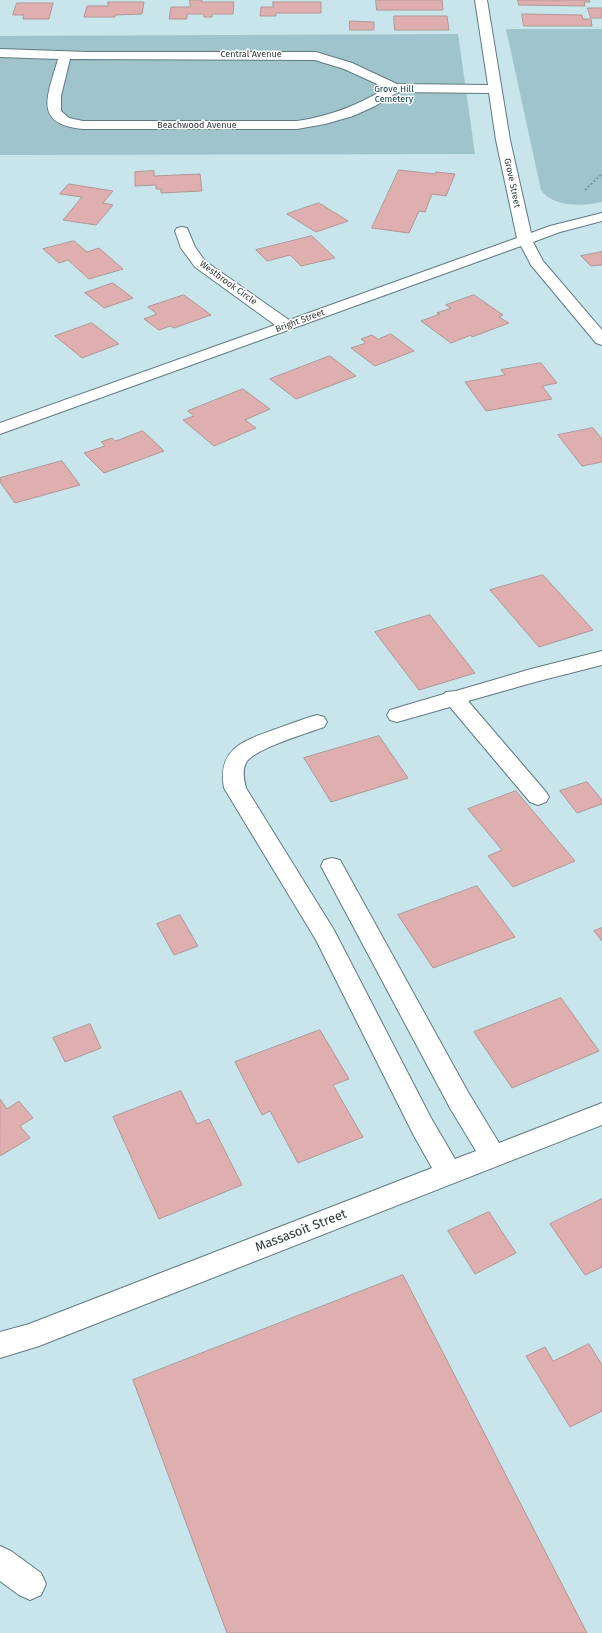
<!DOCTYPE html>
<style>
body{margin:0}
canvas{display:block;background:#c7e5eb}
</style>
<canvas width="602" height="1633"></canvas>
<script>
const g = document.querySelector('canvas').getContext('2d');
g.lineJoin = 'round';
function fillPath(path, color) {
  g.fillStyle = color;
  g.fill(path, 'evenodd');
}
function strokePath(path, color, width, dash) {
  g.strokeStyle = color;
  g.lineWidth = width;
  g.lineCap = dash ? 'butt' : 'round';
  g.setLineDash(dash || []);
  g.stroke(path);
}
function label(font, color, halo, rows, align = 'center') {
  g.font = font + ' "Fira Sans",sans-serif';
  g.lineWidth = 3;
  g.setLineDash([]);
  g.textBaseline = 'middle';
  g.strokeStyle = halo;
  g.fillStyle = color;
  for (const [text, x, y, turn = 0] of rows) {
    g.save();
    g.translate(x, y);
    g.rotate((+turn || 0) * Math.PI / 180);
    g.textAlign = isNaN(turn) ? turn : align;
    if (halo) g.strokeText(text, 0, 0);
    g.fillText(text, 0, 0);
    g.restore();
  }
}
fillPath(new Path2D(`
 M506,29H602V202C584,206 553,208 541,190Z
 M458,34L475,154L0,155V36Z`), '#a0c4cb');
const building = new Path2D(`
 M190,0H202L201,2H234L233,14H212V17H204V14H187V19H169L171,7H190Z
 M376,0H442L443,10H377Z
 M518,0H589L590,2H584L585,6L519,5Z
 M108,2H144L142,14L115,15V17H84L87,6H108Z
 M273,2H321V13H276V16H260L261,7H273Z
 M17,3H53L49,19H23L24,15H13Z
 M588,8H602V18H591Z
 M522,14L582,15L583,19H591L592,26H524Z
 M394,16H447L449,30H395Z
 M350,21L374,22V30H350Z
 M399,170L435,174L436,172L455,174L446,196L432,194L425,212L419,211L409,233L372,228Z
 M154,171V176L200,174L202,191L161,193V189H156V185L135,186V172Z
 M69,184L113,191L103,203L113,205L96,225L63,220L82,197L60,194Z
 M319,203L348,221L316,232L287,214Z
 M312,236L335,258L301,266L290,255L267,261L256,250Z
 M74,241L87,252L99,248L123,269L89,279L68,260L59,263L43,249Z
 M602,252V265L591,266L581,256Z
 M113,283L133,298L104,308L85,293Z
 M184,295L211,315L174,328L170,326L159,330L144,319L157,314L148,307Z
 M474,295L503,315L499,317L509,323L472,337L471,335L451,343L421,321L440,314L437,313L451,308L446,305Z
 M92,323L119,344L82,358L55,336Z
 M391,334L414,351L375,366L351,348L366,343L361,339L372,335L378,339Z
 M330,356L356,376L296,399L270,379Z
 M541,363L557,383L542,386L552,399L486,411L465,382L505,375L501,370Z
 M243,389L270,409L245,420L256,428L214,446L183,420L194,416L188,411Z
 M593,428L602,439V462L582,466L558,435Z
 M143,431L164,451L104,473L84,453L105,446L101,442L112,438L115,441Z
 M62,461L80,485L15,503L0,482V478Z
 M543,575L593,630L539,647L490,590Z
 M430,615L475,673L419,690L375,632Z
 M379,736L408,778L331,802L304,758Z
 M587,782L602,800V804L577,813L560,791Z
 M516,791L575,861L513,887L488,856L502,850L468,809Z
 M477,886L515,937L433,968L398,915Z
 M180,915L198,946L174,955L157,924Z
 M602,928V941L594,931Z
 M561,998L599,1051L512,1088L474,1032Z
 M90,1024L101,1048L65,1062L53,1038Z
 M320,1030L349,1079L333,1085L363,1137L298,1163L270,1111L262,1115L235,1062Z
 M181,1091L197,1124L209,1119L242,1185L159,1219L113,1117Z
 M0,1099L7,1109L19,1101L33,1118L20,1126L30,1138L0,1156Z
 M602,1199V1267L585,1275L550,1224Z
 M489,1212L516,1253L475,1274L448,1231Z
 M403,1275L587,1633H227L133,1380Z
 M589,1344L602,1365V1411L570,1427L526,1356L545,1347L553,1361Z`);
fillPath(building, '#deafae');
strokePath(building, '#b19696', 1);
const minor = new Path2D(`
 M475,0H487L510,140L531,233L550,226L602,213V221L560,232L533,242L543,261L602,330V345L596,343L531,265L521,246L0,434V423L275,325L195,267L181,248L175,231L177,228L182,227L187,228L195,247L205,261L289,320L517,238L496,140L489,93L398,92L375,106L353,116L325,124L297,129H83C32,124 48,95 58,59L0,57V49L88,52H316L352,63L397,84L488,85ZM70,59L315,60L344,69L386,88C357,106 330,116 297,121H83L69,118L61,111V96Z
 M602,651V665L535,682L468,701L546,792L549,797L546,802L538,805L530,802L450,707L397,722L390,720L387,715L390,710L444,694L446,692L456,691L531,669Z
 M317,715L324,717L327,722L324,727C308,733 253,749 246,763C242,770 244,780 246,788L334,930L431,1118L455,1159L476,1151L450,1108L321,866L324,860L332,858L340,860L468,1092L499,1143L602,1103V1125L39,1346L0,1358V1332L29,1324L432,1168L413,1134L316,940L224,788C217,749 243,741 273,730C288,725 302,719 317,715Z
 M0,1546L11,1551L41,1573L46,1584L41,1595L30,1600L19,1595L0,1581Z`);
strokePath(minor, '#607a80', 2);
strokePath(new Path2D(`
 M585,190L602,174`), '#778b8f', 1.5, [2, 2]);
fillPath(minor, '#fff');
label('9px', '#2d383a', '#fff', [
 ["Central Avenue",251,54],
 ["Beachwood Avenue",197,125],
 ["Grove Street",512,183,78],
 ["Westbrook Circle",228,283,36],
 ["Bright Street",300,321,-20]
]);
label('9px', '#093b43', '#fff', [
 ["Grove Hill",394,89],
 ["Cemetery",394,99]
]);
label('13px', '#2d383a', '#fff', [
 ["Massasoit Street",301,1231,-21]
]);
</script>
